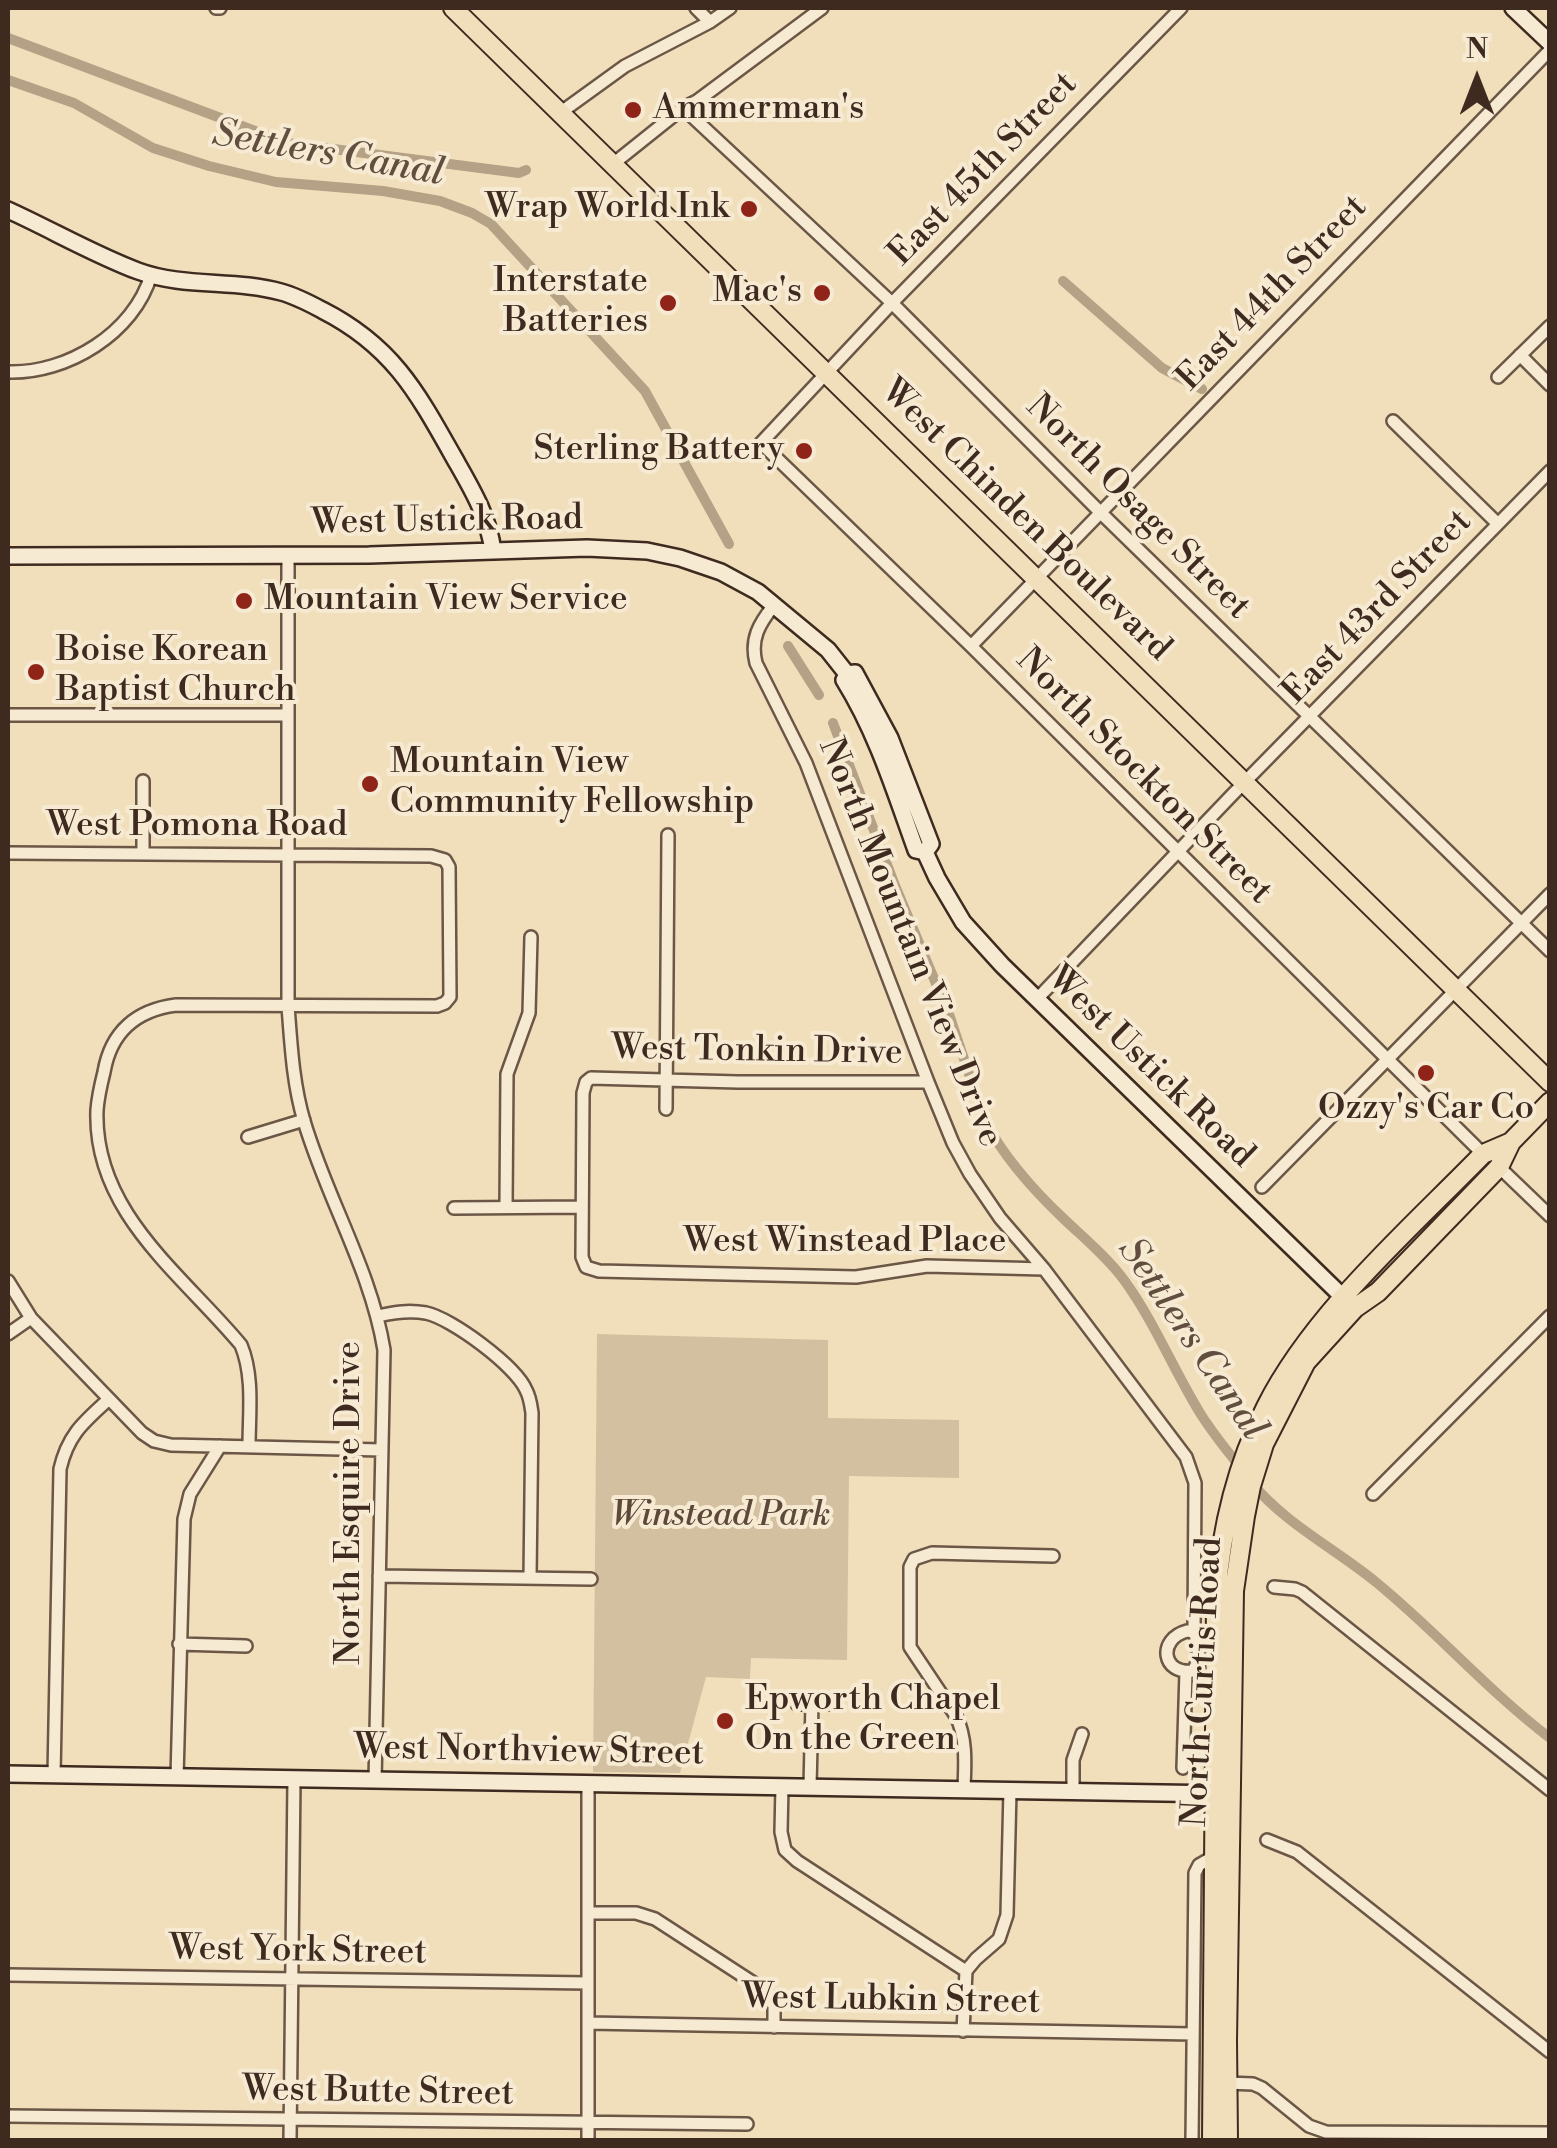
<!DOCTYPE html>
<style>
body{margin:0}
#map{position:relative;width:1557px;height:2148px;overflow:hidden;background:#f1dfbb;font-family:"Libre Bodoni",serif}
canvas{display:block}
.frame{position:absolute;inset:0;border:10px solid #3f2a20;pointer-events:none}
.north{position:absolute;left:1427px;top:30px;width:100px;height:100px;-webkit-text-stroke:8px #f6ead3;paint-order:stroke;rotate:0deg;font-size:28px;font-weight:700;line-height:40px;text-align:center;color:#3f2a20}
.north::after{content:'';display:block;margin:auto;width:35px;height:45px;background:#3f2a20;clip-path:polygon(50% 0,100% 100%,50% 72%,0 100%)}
</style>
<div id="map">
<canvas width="1557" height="2148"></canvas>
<div class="frame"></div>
<div class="north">N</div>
</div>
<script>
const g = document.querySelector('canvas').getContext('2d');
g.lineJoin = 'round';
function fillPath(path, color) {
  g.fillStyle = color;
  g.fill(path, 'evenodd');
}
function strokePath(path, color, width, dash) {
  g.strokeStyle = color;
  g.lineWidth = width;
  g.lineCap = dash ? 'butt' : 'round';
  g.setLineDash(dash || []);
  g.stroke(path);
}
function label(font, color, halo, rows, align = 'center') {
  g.font = font + ' "Libre Bodoni",serif';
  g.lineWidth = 8;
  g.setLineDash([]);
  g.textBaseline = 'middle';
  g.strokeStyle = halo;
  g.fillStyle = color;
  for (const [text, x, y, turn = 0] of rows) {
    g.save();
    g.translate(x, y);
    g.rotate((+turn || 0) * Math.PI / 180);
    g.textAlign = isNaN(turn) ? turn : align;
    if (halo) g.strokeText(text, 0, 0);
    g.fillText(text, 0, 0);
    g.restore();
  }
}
fillPath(new Path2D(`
 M597,1334L828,1340V1418L959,1420V1478L849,1476L847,1660L751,1658L750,1679L706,1677L680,1773L593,1772Z`), '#d3c0a1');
strokePath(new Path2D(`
 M8,38L287,143L519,173L526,170
 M8,80L74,103L153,148L209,166L276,182L383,191L440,201L472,213L491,224L645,391L729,544
 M1063,281L1162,368L1202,389
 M788,646L819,695
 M833,723L896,888L950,1017L984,1119C1004,1158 1033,1190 1065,1220C1085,1239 1107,1257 1124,1280C1154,1321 1173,1369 1200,1413C1212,1432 1227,1451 1241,1468
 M1251,1482C1285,1524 1336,1549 1377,1583C1437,1632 1488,1691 1550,1738`), '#b4a186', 10);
const street = new Path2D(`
 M216,8H220
 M696,8L710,22
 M1181,8L892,303L761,443L971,646L1483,1154
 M683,108L892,303L1100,512L1550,951
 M560,113L625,66L710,22L730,8
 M613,164L683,108L697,101L822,8
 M1520,355L1550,385
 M8,372C67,374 134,333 151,275
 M1498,377L1550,326
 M1393,421L1498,524
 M288,555V1006C291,1045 293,1084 304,1121C327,1199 371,1270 384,1350L375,1781
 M774,605C759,624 750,639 756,663L806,763L928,1082L953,1143L970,1174L1000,1218L1044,1269L1186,1457L1195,1483L1194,1632
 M971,646L1550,50
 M8,715H288
 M8,853L431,856L445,860L449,867L450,997L445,1003L437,1006L176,1005C137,1010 111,1031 104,1072C101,1084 98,1097 97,1110C93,1212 182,1274 241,1345C254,1376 249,1414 249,1447
 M143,854V781
 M1037,999L1232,795L1550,471
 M928,1082H738L591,1078L586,1082L583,1093L582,1257L586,1267L599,1271L856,1277L927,1266L1044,1269
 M666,1109L668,835
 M248,1137L304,1120
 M1499,1167L1550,1216
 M1262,1187L1550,894
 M506,1207L507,1074L529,1013L531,937
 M454,1208L582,1207
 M8,1281L31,1318L142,1433L154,1441L171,1445L382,1450
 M378,1316C395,1312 409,1310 426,1313C451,1318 516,1366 526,1390C530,1397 531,1406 532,1413L530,1578
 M8,1334L31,1318
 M1373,1494L1550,1316
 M379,1576L591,1579
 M1274,1587L1295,1589L1302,1592L1550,1790
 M1187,1631L1194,1632C1199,1645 1201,1659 1193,1671C1162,1675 1157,1639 1187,1631Z
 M179,1644L246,1646
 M797,1704H828
 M1183,1768L1186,1672
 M54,1775L60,1469C68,1434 84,1422 109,1399
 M177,1777L184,1519L190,1494L220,1446
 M782,1786L781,1832L785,1850L797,1861L966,1971
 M810,1786L812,1704
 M964,1789C965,1764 967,1739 956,1716L910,1647V1567L914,1559L932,1553L1053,1556
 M1073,1792V1760L1082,1734
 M1267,1840L1297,1852L1550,2052
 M588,1913H636L655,1919L766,1991L774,2006V2027
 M8,1975L588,1983
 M588,2023L1193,2034
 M963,2031L966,1971L976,1959L999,1939L1007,1915L1010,1790
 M1227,2083L1253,2084L1262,2088L1309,2126L1326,2132L1550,2133
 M8,2116L747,2124
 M290,2140L294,1779
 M588,2140V1784
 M1192,2140L1195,1873L1199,1865L1213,1857`);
const secondary = new Path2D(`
 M1513,8L1550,43
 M8,210C50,229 95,255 138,271C184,288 235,279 281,292C296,296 309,303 322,310C391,345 416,390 452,454C470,486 488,514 493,551
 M8,556L369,555L587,548L647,551L680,558L721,572L758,592L828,650L847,674L855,673L890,738L931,844L925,852
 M847,674L844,680C877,733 895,792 916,850L925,852L937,878L963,922L1002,965L1349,1303
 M8,1774L1223,1794`);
const primary = new Path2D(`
 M453,8L1550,1082
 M1212,2140L1216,1597C1221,1531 1236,1466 1266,1407C1313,1313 1410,1229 1483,1154L1511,1142
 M1228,2140L1227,2040L1234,1591L1245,1516L1251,1486L1264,1444L1306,1362L1355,1308L1378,1292L1499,1167L1511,1142L1550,1102`);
strokePath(street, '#6c5747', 16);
strokePath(secondary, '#3f2a20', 20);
strokePath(primary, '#3f2a20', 22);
strokePath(street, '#f6ead3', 11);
strokePath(secondary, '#f6ead3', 15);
strokePath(primary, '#f1dfbb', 18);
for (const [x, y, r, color] of [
 [633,110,10,"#8f2418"],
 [749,209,10,"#8f2418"],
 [822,293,10,"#8f2418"],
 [668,303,10,"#8f2418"],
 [804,451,10,"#8f2418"],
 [244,601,10,"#8f2418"],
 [36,672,10,"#8f2418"],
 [370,784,10,"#8f2418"],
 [1426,1073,10,"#8f2418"],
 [725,1721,10,"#8f2418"]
]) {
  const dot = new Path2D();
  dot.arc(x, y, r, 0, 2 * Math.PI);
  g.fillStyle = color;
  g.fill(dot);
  strokePath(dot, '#f6ead3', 4);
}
label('35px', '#3f2a20', '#f6ead3', [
 ["Ammerman's",653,110],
 ["Wrap World Ink",729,209,"right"],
 ["Interstate",648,283,"right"],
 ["Batteries",648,323,"right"],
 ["Mac's",802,293,"right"],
 ["Sterling Battery",784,451,"right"],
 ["Mountain View Service",264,601],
 ["Boise Korean",56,652],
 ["Baptist Church",56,692],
 ["Mountain View",390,764],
 ["Community Fellowship",390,804],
 ["Ozzy's Car Co",1426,1110,"center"],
 ["Epworth Chapel",745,1701],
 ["On the Green",745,1741]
], 'left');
label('35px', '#3f2a20', '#f6ead3', [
 ["East 45th Street",984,170,-46],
 ["East 44th Street",1273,294,-46],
 ["North Osage Street",1137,508,45],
 ["West Chinden Boulevard",1025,521,44],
 ["West Ustick Road",447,522,-1],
 ["East 43rd Street",1378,608,-46],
 ["North Stockton Street",1143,777,45],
 ["West Pomona Road",197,827],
 ["North Mountain View Drive",909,943,68],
 ["West Tonkin Drive",757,1052,1],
 ["West Ustick Road",1150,1068,44],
 ["West Winstead Place",845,1243],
 ["North Esquire Drive",351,1503,-90],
 ["North Curtis Road",1204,1682,-87],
 ["West Northview Street",529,1752,1],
 ["West York Street",298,1952,1],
 ["West Lubkin Street",891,2001,1],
 ["West Butte Street",378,2093,1]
]);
label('italic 35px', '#5d483a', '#f6ead3', [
 ["Winstead Park",721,1517]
]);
label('italic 38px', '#624e3f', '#f6ead3', [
 ["Settlers Canal",328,155,10],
 ["Settlers Canal",1191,1340,56]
]);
</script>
